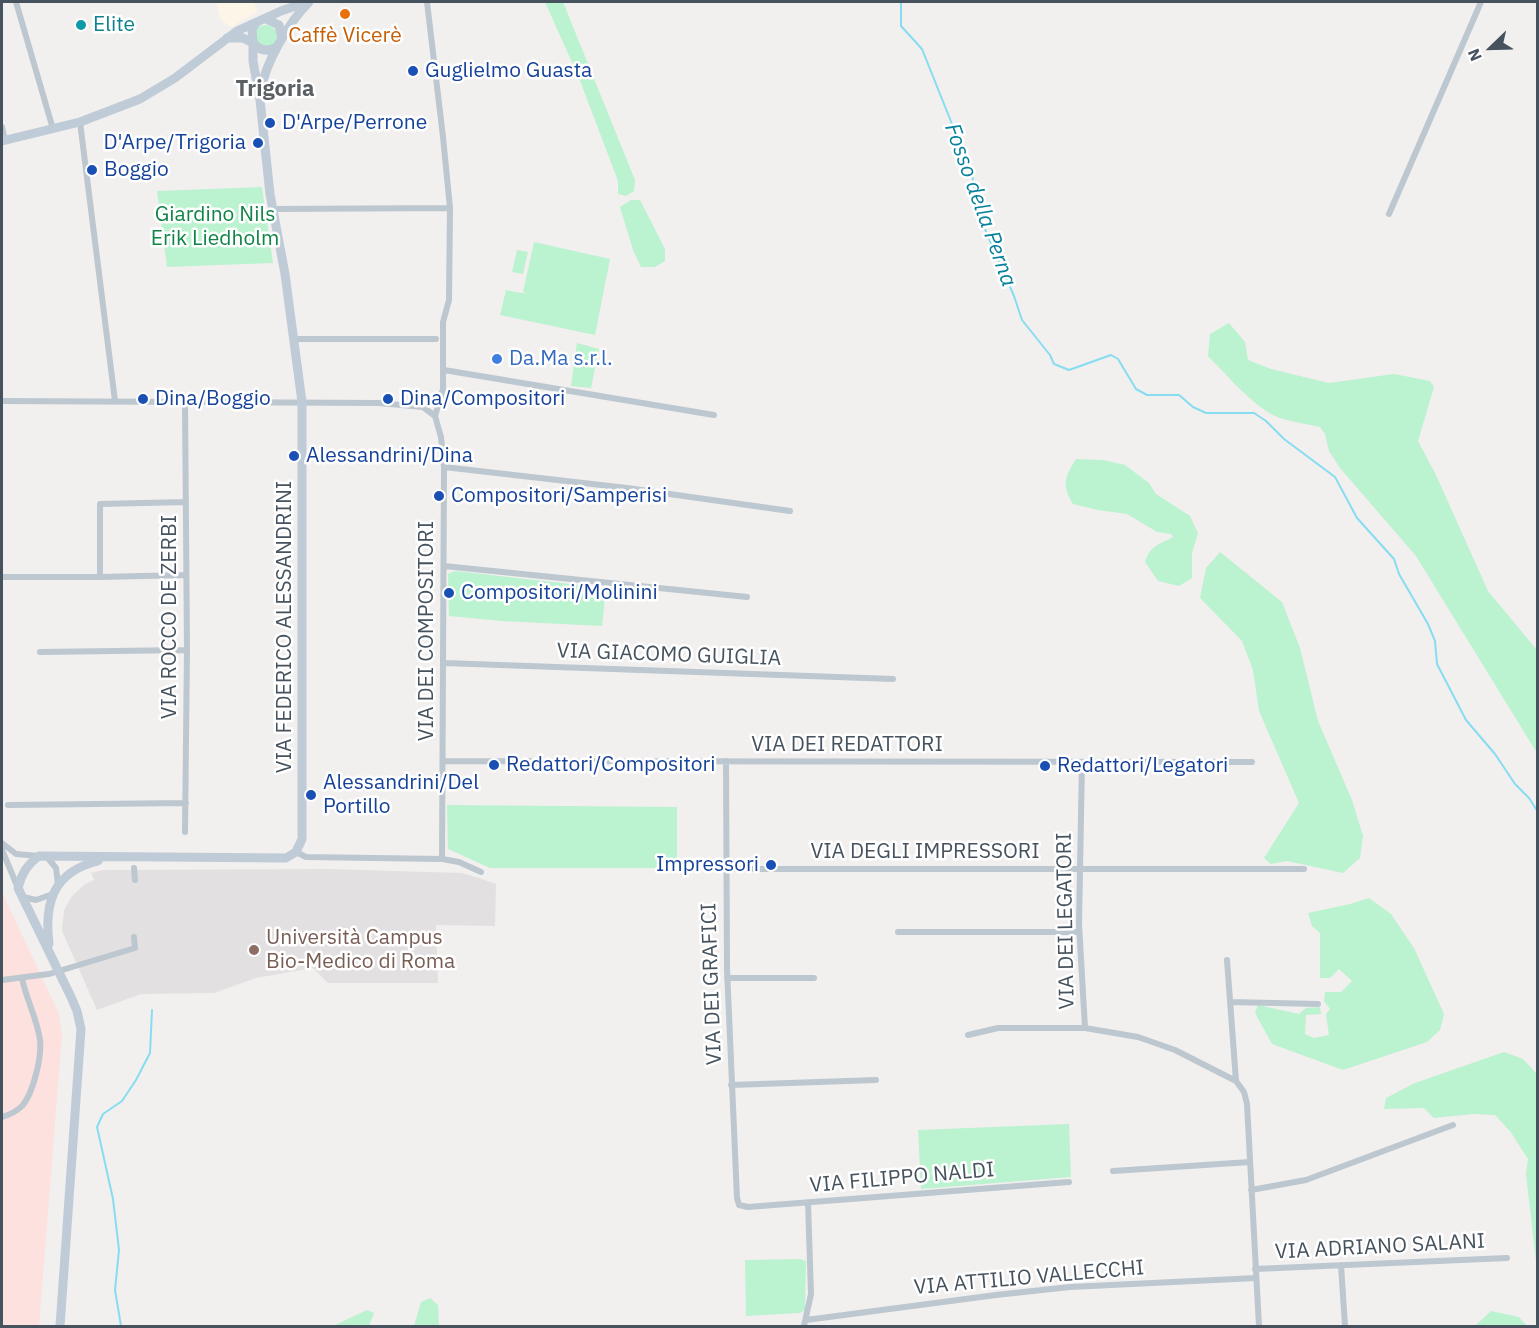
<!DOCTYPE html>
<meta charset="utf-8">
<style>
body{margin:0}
#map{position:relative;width:1539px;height:1328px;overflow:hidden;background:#f2efef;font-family:"IBM Plex Sans",sans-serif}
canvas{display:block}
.frame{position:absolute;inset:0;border:3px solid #46535e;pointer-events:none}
.north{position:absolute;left:1461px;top:18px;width:60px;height:60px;-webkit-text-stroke:4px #fff;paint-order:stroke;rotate:247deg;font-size:16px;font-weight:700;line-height:24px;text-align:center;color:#46535e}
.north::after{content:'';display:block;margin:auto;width:21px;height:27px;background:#46535e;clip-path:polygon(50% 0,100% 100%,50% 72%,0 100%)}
</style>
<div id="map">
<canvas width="1539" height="1328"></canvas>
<div class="frame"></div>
<div class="north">N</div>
</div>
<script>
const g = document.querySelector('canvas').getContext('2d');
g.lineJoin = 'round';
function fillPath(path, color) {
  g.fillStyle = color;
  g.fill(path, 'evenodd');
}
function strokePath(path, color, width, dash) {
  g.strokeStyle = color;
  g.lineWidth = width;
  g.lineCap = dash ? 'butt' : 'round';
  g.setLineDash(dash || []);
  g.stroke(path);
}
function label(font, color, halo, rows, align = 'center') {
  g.font = font + ' "IBM Plex Sans",sans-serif';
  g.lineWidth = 5;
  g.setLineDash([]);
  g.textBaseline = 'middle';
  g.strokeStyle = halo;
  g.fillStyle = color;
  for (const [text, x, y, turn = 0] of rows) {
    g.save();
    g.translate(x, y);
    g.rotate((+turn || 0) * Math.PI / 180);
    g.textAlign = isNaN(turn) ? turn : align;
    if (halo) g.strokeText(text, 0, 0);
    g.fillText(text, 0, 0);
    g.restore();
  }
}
fillPath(new Path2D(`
 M216,2H254L257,12L231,27L221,20Z`), '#fdf6e8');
fillPath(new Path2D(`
 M329,869L462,873L479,878L496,884L495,926L436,925L438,983H328L313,968L256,978L214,993L141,994L97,1010L62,931L64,910L72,896L85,884L94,880L91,873L103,870Z`), '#e3e0e1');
fillPath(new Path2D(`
 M2,892L59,1014L62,1035L39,1326H2Z`), '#fce1df');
fillPath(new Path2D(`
 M545,2H563L635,180L634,191L626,196L618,194V181L579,78Z
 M255 36a11 11 0 1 1 22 0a11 11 0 1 1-22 0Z
 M262,187L273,263L167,267L157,191Z
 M631,200H640L665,249V261L655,267H641L633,250L620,207Z
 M534,242L610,259L595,335L500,315L506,290L527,294L523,292Z
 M517,250L528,252L523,274L512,272Z
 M1229,323L1245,342L1248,360L1271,369L1329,383L1394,374L1430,381L1434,387L1418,441L1436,475L1488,591L1537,650V753L1416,556L1340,468L1329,451L1325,434L1320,427C1303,423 1280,421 1266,411C1244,396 1226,374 1208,356L1210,334Z
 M577,343L599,349L591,388L571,386Z
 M1076,459L1103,460L1125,465L1149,483L1156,494L1190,516L1198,533L1192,553V578L1179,586L1158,581L1145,562C1151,545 1158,545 1173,537L1171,534L1157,532L1127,514L1098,510L1073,504C1061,484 1065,477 1076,459Z
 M1220,552L1282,602L1300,648L1318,721L1352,800L1363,836L1360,858L1343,873L1287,861L1271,864L1264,858L1299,803L1259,711L1253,670L1242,641L1200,598L1206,568Z
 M455,571L606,588L602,626L502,621L449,616L448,574Z
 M447,805L677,807V868H490L448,849Z
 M1369,898L1391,914L1414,948L1444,1014L1440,1030L1427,1042L1343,1070L1272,1044L1255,1013L1258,1005L1299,1014L1306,1008L1320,1007L1321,1014L1306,1015L1305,1034L1314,1038L1329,1035L1326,1014L1330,1009L1324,1001L1325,992H1341L1352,981L1339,969L1330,978H1320V933L1312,926L1308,913L1350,904Z
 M1504,1052L1523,1059L1537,1074V1270L1526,1174L1528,1159L1510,1131L1495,1115L1473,1114L1434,1118L1424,1108L1384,1109L1386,1098L1415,1083Z
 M1069,1124L1071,1177L921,1189L918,1130Z
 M800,1259L806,1261L805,1310L800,1313L746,1316L745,1260Z
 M430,1298L438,1305L439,1326H414L421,1302Z
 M367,1310L374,1313L369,1326H333Z
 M1491,1311L1519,1317L1527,1326H1475Z`), '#bbf2cf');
strokePath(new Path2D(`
 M901,2V26L922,49L972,174L977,211L1014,296L1022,320L1050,355L1054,364L1069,370L1111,355L1118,359L1136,389L1147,395H1179L1193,407L1206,413H1254L1266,421L1284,439L1335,477L1357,518L1394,559L1399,574L1428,624L1435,641L1437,664L1466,720L1495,754L1515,784L1529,798L1538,812
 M121,1326L115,1290L119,1250L113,1199L97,1127L103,1114L122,1101L136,1080L150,1053L152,1010`), '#86ddf1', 2);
strokePath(new Path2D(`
 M16,2L53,129
 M427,2L443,137L450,208L449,300L443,322V389L435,416L441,437L444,467L442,859
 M80,122L115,401
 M2,127L5,141
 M272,209L450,208
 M1389,214L1481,2
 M294,339H436
 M444,370L714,415
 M2,401L379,403L423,407L435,416
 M185,402L187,650L185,832
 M444,467L627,488L790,511
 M444,566L747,597
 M3,577H100L186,575
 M100,577V504L186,502
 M40,652L187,650
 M444,663L893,679
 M443,761L1252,762
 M726,761L727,969L737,1198L739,1205L748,1207L1069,1182
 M1082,762L1079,924L1085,1028L1138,1037L1175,1050L1236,1081L1244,1092L1247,1104L1259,1326
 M8,805L186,803
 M2,843L16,854L39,856
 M2,850L18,888
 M296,852L306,857L442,859L459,862L481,872
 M47,857L56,868L58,884
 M134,868L135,880
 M726,869H1304
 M23,897L36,900L53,894
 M898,932H1079
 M1227,960L1236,1081
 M727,978H814
 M2,980L49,974L135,948L134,937
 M1230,1002L1318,1004
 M968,1035L998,1028H1085
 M731,1085L876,1080
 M2,1117C9,1115 16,1112 22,1106C33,1094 42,1057 40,1040C37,1018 26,999 22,978
 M1113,1171L1250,1162
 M1251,1190L1306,1180L1453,1125
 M1341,1265L1345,1326
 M1255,1269L1507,1258
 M806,1320L996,1295L1070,1287L1256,1278
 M804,1326L811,1294L808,1202`), '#bcc7cf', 6);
strokePath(new Path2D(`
 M266,19L279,25L282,39
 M257,22L252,29L253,43C260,51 268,52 277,47
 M227,38H243L253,43
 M261,91C265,63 289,22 309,2
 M2,141L80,122L140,99L175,78L237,31L281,11L307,2
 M49,944C44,903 53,872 98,861
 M60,1326L81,1029L77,1011L71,997L18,888C22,873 27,865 39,856L286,858L296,852L302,839V402L285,274L270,194L260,100L253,61V43`), '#bfcbd7', 9);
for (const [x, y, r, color] of [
 [345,14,6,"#e8710a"],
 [81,25,6,"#0f9aa8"],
 [413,71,6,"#1a4fb4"],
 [270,123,6,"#1a4fb4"],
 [258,143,6,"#1a4fb4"],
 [92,170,6,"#1a4fb4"],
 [497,359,6,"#3f7fe0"],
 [143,399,6,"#1a4fb4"],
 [388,399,6,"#1a4fb4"],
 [294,456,6,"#1a4fb4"],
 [439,496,6,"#1a4fb4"],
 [449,593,6,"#1a4fb4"],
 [494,765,6,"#1a4fb4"],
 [1045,766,6,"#1a4fb4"],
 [311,795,6,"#1a4fb4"],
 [771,865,6,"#1a4fb4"],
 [254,950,6,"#8d6e63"]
]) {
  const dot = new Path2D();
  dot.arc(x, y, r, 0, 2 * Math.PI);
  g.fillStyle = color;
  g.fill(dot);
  strokePath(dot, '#fff', 2);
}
label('21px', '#0d838f', '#fff', [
 ["Elite",93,25]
], 'left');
label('21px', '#c56008', '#fff', [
 ["Caffè Vicerè",345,36]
]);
label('21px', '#164399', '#fff', [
 ["Guglielmo Guasta",425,71],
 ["D'Arpe/Perrone",282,123],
 ["D'Arpe/Trigoria",246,143,"right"],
 ["Boggio",104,170],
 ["Dina/Boggio",155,399],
 ["Dina/Compositori",400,399],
 ["Alessandrini/Dina",306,456],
 ["Compositori/Samperisi",451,496],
 ["Compositori/Molinini",461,593],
 ["Redattori/Compositori",506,765],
 ["Redattori/Legatori",1057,766],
 ["Alessandrini/Del",323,783],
 ["Portillo",323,807],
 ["Impressori",759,865,"right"]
], 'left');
label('21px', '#128448', '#fff', [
 ["Giardino Nils",215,215],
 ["Erik Liedholm",215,239]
]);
label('21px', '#366cbe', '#fff', [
 ["Da.Ma s.r.l.",509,359]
], 'left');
label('21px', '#46535e', '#fff', [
 ["VIA ROCCO DE ZERBI",170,617,-90],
 ["VIA FEDERICO ALESSANDRINI",285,627,-90],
 ["VIA DEI COMPOSITORI",427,631,-90],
 ["VIA GIACOMO GUIGLIA",669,655,2],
 ["VIA DEI REDATTORI",847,745],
 ["VIA DEGLI IMPRESSORI",925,852],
 ["VIA DEI LEGATORI",1066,921,-91],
 ["VIA DEI GRAFICI",712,984,-92],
 ["VIA FILIPPO NALDI",902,1178,-5],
 ["VIA ADRIANO SALANI",1380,1247,-3],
 ["VIA ATTILIO VALLECCHI",1029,1278,-5]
]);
label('21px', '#785e54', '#fff', [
 ["Università Campus",266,938],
 ["Bio-Medico di Roma",266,962]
], 'left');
label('bold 22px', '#5b6065', '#fff', [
 ["Trigoria",275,90]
]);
label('italic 22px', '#06809b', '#fff', [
 ["Fosso della Perna",980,205,70]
]);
</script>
